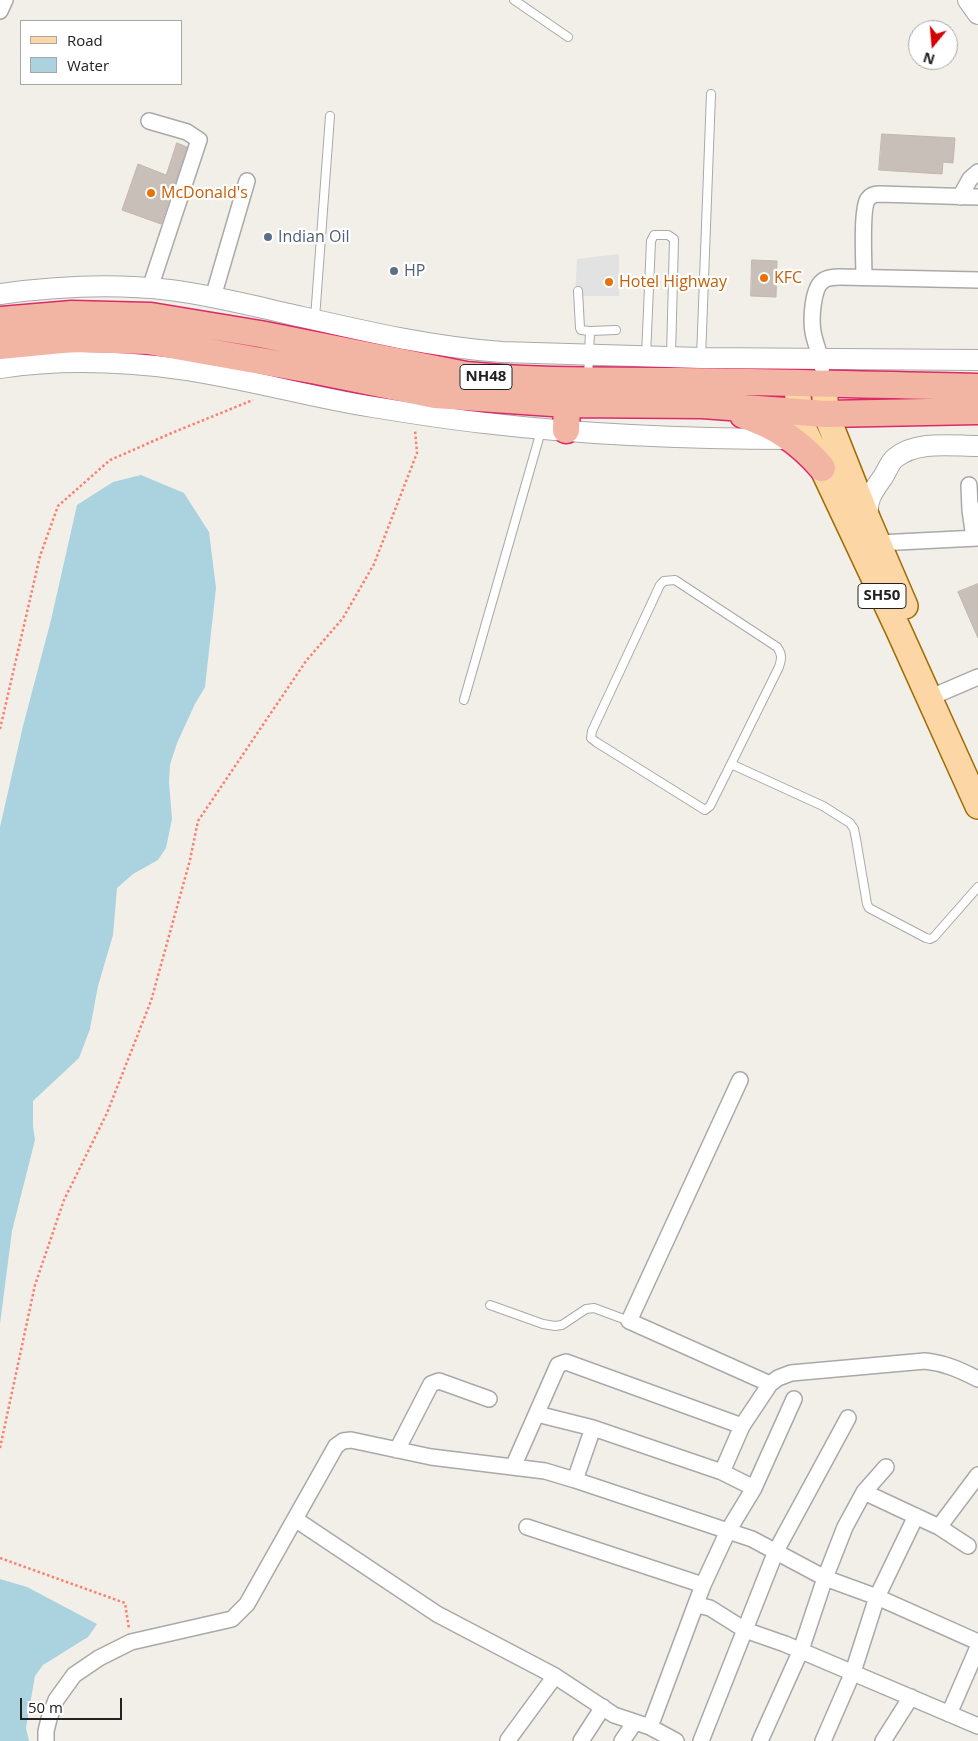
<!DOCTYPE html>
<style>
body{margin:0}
#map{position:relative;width:978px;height:1741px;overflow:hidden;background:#f2efe9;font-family:"Open Sans",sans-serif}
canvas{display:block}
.legend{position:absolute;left:20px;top:20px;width:162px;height:65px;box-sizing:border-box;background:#fff;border:1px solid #a7a7a7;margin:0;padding:6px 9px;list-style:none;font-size:15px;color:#222}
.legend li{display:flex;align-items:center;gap:10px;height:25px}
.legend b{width:25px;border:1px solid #a7a7a7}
.north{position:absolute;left:908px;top:20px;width:50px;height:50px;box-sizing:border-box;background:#fff;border:1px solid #a7a7a7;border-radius:50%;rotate:197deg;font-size:14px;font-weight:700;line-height:20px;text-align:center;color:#222}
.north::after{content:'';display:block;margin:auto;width:18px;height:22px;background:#d40000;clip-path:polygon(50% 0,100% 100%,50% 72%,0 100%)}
.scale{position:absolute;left:20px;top:1698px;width:102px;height:22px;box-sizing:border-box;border:2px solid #222;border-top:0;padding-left:6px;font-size:15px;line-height:18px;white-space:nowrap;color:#222;-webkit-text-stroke:4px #fff;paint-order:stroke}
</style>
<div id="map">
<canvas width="978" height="1741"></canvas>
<ul class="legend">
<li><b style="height:6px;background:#fcd6a4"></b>Road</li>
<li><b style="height:14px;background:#aad3df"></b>Water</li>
</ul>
<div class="north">N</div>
<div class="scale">50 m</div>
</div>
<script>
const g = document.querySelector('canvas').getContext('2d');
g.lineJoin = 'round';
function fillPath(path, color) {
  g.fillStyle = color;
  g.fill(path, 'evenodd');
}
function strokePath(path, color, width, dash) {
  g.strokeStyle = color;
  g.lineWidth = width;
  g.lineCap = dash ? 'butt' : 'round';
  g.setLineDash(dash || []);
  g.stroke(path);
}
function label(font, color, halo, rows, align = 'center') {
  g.font = font + ' "Open Sans",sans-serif';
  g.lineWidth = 4.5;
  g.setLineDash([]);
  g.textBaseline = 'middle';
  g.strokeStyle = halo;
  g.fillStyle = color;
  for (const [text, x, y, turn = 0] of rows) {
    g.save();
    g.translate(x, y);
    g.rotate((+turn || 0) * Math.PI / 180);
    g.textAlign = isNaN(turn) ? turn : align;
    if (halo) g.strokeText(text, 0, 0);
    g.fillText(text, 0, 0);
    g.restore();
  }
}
fillPath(new Path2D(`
 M619,254V296H575L577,259Z`), '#e2e2e2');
fillPath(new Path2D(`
 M141,475L184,493L209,532L216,588L205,687L195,704L177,743L170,765L169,782L172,819L166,848L158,860L133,874L117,888L113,935L98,986L90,1029L79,1058L33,1101V1126L35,1140L12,1231L0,1324V827L23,726L51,620L77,505L113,482Z
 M0,1579L27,1587L97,1624L88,1637L43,1665L35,1676L26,1728L29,1741H0Z`), '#aad3df');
const building = new Path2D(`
 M882,134L955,138L953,163L943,162L942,174L879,170Z
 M177,143L187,147L161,224L122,210L138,164L166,175Z
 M752,260L777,261L776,297L751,296Z
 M978,584V638L958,592Z`);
fillPath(building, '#c7bfb8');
strokePath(building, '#c4b6ab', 1);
const service = new Path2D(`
 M514,0L568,37
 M578,291L580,328L581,330L590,331L588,378
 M315,318L330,116
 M590,331L616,330
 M646,356L651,241L654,235H668L674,239L671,356
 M701,358L711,94
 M464,700L541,431
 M731,764L710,806L705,810L596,742L591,738L592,731L660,585L664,581L675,580L777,647C782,654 782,658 779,667L731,764L823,806L850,823L854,829L856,839L867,904L869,908L926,938L930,939L934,937L978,887
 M490,1305L543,1324L555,1326L562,1325L586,1309L594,1308L629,1321`);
const minor = new Path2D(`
 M0,11L5,0
 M149,121L187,132L199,140L150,288
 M960,197L970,179L978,172
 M864,277C864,263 861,208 868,199C871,195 875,194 879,194L978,197
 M213,297L247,181
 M822,367C821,355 815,344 813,332C811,320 812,287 824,280C829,277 835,277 840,277L978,280
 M969,485L970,510
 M974,538L970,510H978
 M878,543L978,538
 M929,698L978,677
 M740,1080L629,1321L770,1384
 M537,1414L593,1428L722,1472L742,1426L770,1384L778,1378L791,1373L925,1361C945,1363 960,1370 978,1379
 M397,1450L431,1384L439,1381L489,1399
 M513,1467L558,1365L566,1362L742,1426
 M722,1472L754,1488
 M575,1480L593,1428
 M864,1492L939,1527L968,1546
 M295,1519L437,1614L555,1676L614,1715L650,1727L676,1741
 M527,1527L703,1585
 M939,1527L978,1475
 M697,1605L710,1608L745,1630L785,1644L978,1726
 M949,1714L978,1647
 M650,1727L703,1585L728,1531L754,1488L794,1399
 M508,1740L555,1676
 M46,1741V1731L49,1719L56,1700L74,1675L99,1658L131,1642L232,1619L247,1604L336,1446L343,1441L351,1440L431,1457L545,1471L575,1480L752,1539L825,1578L877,1597L978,1642
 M581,1741L603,1707
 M622,1741L635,1722
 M701,1741L776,1551L848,1418
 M760,1741L801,1650L825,1578L845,1527L864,1492L886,1467
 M823,1741L853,1672L877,1597L916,1516
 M883,1741L911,1697`);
const tertiary = new Path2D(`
 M968,0L978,14
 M0,294C57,286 113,283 170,290C210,295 250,305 289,314C359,330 430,347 502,352L701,358L978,360
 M0,368C59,359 121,361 180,369C245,378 309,397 373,407C410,413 447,419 485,423C587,435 691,439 793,439
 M868,519C866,500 872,492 883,477C887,471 890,462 895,458C917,440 952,446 978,446`);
const primary = new Path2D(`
 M796,383L802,425L899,631L978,806
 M824,384L826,414L868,520L905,606`);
const trunk = new Path2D(`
 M0,320L72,314L151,316L260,334L466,375C537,382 607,380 678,381C778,382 878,385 978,387
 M0,346L72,339L148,341L317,371L435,395L567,404L702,405L826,414L978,411
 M743,415C776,426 800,442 822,468
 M566,430L567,404`);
strokePath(service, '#a9a9a9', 10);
strokePath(minor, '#a9a9a9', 18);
strokePath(tertiary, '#a9a9a9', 22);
strokePath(primary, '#a06b00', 28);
strokePath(trunk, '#dc2a67', 29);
strokePath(new Path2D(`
 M0,729L40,556L58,506L110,460L174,432L253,400
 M0,1448L35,1285L64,1200L107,1113L151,1001L190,860L198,821L306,661L343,618L374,564L417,453L415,430
 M0,1558L125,1603L129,1629`), '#fa8072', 2.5, [2.5, 2.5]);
strokePath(service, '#fff', 8);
strokePath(minor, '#fff', 15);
strokePath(tertiary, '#fff', 20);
strokePath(primary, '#fcd6a4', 25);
strokePath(trunk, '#f2b4a3', 26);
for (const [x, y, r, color] of [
 [151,193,5,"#e8710a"],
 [268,237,5,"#5c6f8a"],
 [394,271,5,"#5c6f8a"],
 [764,278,5,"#e8710a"],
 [609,282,5,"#e8710a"]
]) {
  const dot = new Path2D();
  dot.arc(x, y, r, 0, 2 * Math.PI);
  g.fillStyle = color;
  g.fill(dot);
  strokePath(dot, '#fff', 2);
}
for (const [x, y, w] of [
 [486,377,52],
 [882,596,48]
]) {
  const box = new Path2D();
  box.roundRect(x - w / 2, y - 12.5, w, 25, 4);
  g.fillStyle = '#fff';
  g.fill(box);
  strokePath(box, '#222', 1);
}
label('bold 15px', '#222', null, [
 ["NH48",486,377],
 ["SH50",882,596]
]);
label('16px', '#c56008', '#fff', [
 ["McDonald's",161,193],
 ["KFC",774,278],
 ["Hotel Highway",619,282]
], 'left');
label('16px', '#4e5e75', '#fff', [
 ["Indian Oil",278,237],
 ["HP",404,271]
], 'left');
</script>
